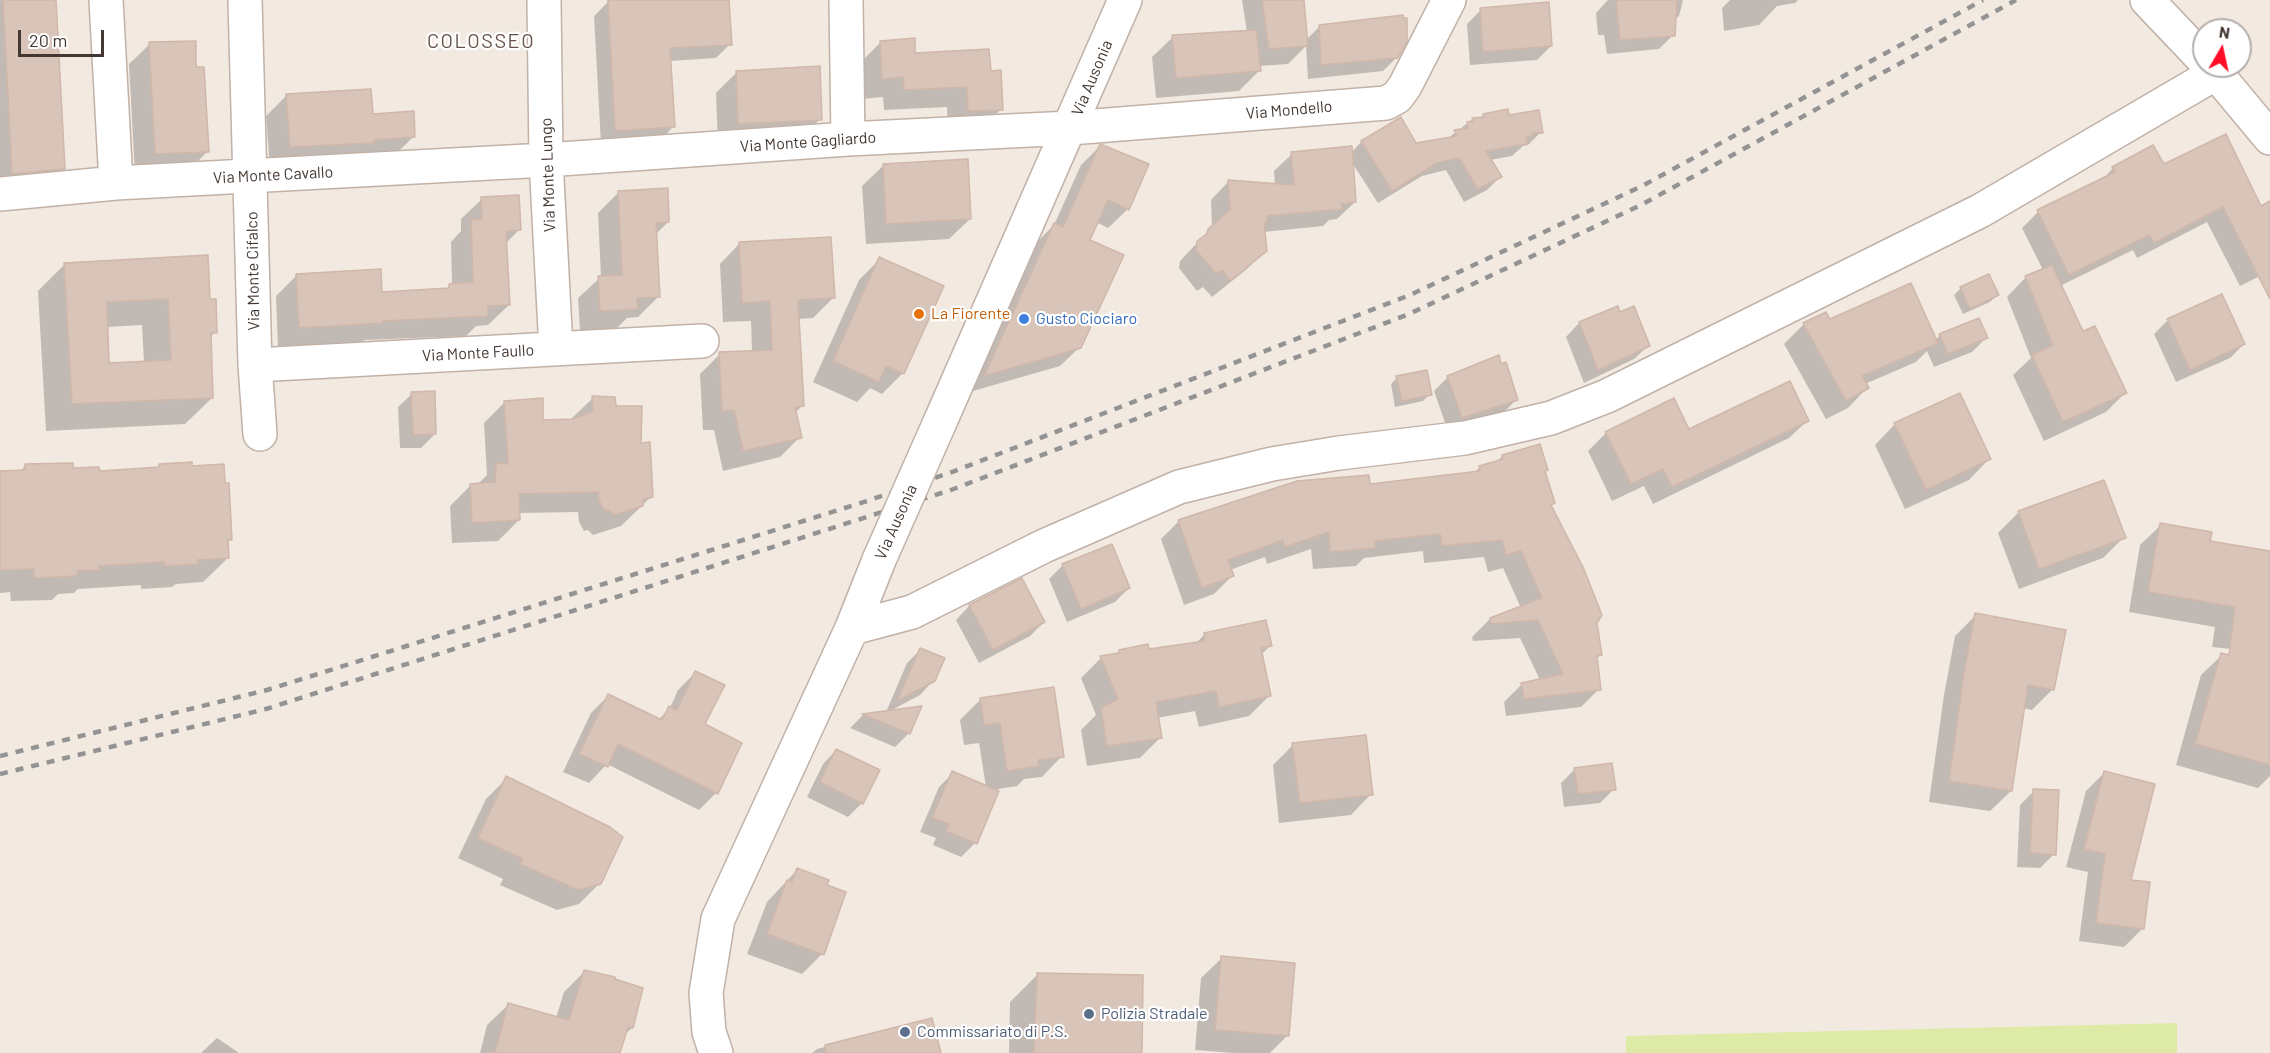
<!DOCTYPE html>
<style>
body{margin:0}
#map{position:relative;width:2270px;height:1053px;overflow:hidden;background:#f2e9e1;font-family:Barlow,sans-serif}
canvas{display:block}
.north{position:absolute;left:2192px;top:18px;width:60px;height:60px;box-sizing:border-box;background:#fff;border:2px solid #b4afad;border-radius:50%;rotate:9deg;font-size:16px;font-weight:700;line-height:24px;text-align:center;color:#443832}
.north::after{content:'';display:block;margin:auto;width:21px;height:27px;background:#ff0c27;clip-path:polygon(50% 0,100% 100%,50% 72%,0 100%)}
.scale{position:absolute;left:18px;top:30px;width:86px;height:27px;box-sizing:border-box;border:3px solid #443832;border-top:0;padding-left:8px;font-size:18px;line-height:21px;white-space:nowrap;color:#443832;-webkit-text-stroke:4px #fff;paint-order:stroke}
</style>
<div id="map">
<canvas width="2270" height="1053"></canvas>
<div class="north">N</div>
<div class="scale">20 m</div>
</div>
<script>
const g = document.querySelector('canvas').getContext('2d');
g.lineJoin = 'round';
function fillPath(path, color) {
  g.fillStyle = color;
  g.fill(path, 'evenodd');
}
function strokePath(path, color, width, dash) {
  g.strokeStyle = color;
  g.lineWidth = width;
  g.lineCap = dash ? 'butt' : 'round';
  g.setLineDash(dash || []);
  g.stroke(path);
}
function label(font, color, halo, rows, align = 'center') {
  g.font = font + ' Barlow,sans-serif';
  g.lineWidth = 4.5;
  g.setLineDash([]);
  g.textBaseline = 'middle';
  g.strokeStyle = halo;
  g.fillStyle = color;
  for (const [text, x, y, turn = 0] of rows) {
    g.save();
    g.translate(x, y);
    g.rotate((+turn || 0) * Math.PI / 180);
    g.textAlign = isNaN(turn) ? turn : align;
    if (halo) g.strokeText(text, 0, 0);
    g.fillText(text, 0, 0);
    g.restore();
  }
}
fillPath(new Path2D(`
 M2177,1023V1053H1626V1036Z`), '#deeba6');
fillPath(new Path2D(`
 M0,0H54L63,168L36,195L0,199Z
 M640,0H727L730,44L716,58L669,61L674,126L660,140L601,144L594,16L608,2Z
 M1242,0H1302L1306,40L1320,26L1402,19L1397,57L1383,71L1308,79L1306,46L1288,64L1259,66L1260,70L1239,91L1156,98L1152,57L1173,37L1247,32Z
 M1608,0H1683L1679,16L1674,20L1673,35L1659,49L1607,54L1604,35H1598L1596,13Z
 M1730,0H1798L1795,3L1777,6L1759,25L1724,31L1722,8Z
 M1481,10L1551,46L1537,60L1470,65L1467,24Z
 M881,42L914,55L990,73L1001,109L981,130L948,131L947,107L884,110L883,97L862,99L860,63Z
 M150,44L195,68L207,152L187,172L135,174L129,64Z
 M737,72L820,119L800,140L718,144L716,93Z
 M287,95L414,136L393,157L270,167L266,116Z
 M1483,115L1508,117L1541,132L1528,145L1523,146L1512,156L1490,160L1500,177L1487,190L1464,202L1446,170L1422,176L1378,203L1351,161L1355,202L1337,219L1329,220L1323,226L1263,232L1265,251L1247,269L1212,297L1203,287L1197,291L1179,268L1180,261L1212,227L1211,200L1228,182L1275,185L1274,171L1292,154L1351,153L1361,142L1400,119L1415,145L1447,139L1473,119L1480,118Z
 M1100,146L1128,209L1108,228L1096,222L1088,241L1080,347L1060,366L966,393L1035,244L1054,225L1081,165Z
 M883,166L970,219L949,239L866,244L862,186Z
 M2163,166L2260,208L2270,203V271L2240,286L2207,222L2137,258L2133,250L2060,286L2083,333L2125,393L2106,412L2044,441L2013,375L2031,358L2007,297L2026,277L2043,270L2022,228L2038,212L2101,181L2113,168Z
 M619,192L668,222L655,235L659,296L638,317L627,318L616,329L580,331L578,298L601,277L598,213Z
 M482,199L520,229L505,244L509,305L488,325L476,326L466,336L364,340L361,344L278,348L276,296L296,276L381,293L445,290L452,285L451,242L461,231V219Z
 M740,243L833,298L813,318L798,319L802,406L795,413L800,437L780,457L723,471L714,430H703L700,374L720,354L752,352L751,321L723,322L720,264Z
 M880,259L903,373L882,394L870,388L857,402L813,382L859,280Z
 M65,264L208,301L215,332L210,338L212,398L185,424L46,431L38,291ZM142,325L144,363L108,365L107,327Z
 M1961,288L1997,295L1990,302L1963,314L1954,295Z
 M1617,308L1648,346L1634,359L1584,383L1566,337L1579,323Z
 M1825,314L1829,321L1935,341L1940,335L1986,338L1972,352L1934,367L1927,351L1916,362L1865,384L1867,388L1848,408L1826,419L1784,344L1804,324Z
 M2168,320L2244,344L2230,358L2176,382L2154,334Z
 M1448,377L1517,399L1503,413L1448,431L1434,391Z
 M1397,378L1430,394L1423,401L1395,407L1391,384Z
 M412,394L435,434L421,448H400L398,407Z
 M593,398L614,408L639,444L652,496L621,526L593,535L588,530L584,531L579,522L578,512L519,513V520L498,541L452,543L450,506L471,485H477L487,475L484,423L505,402L542,422L572,421V418Z
 M1808,420L1789,438L1653,504L1644,486L1612,501L1588,451L1606,433L1688,431Z
 M1895,424L1989,459L1969,480L1905,509L1875,445Z
 M1502,456L1547,470L1544,472L1554,503L1550,506L1596,623L1601,654L1596,659L1599,689L1581,707L1506,716L1504,702L1522,684L1540,680L1520,638L1473,641L1472,637L1490,619L1521,608L1503,568L1488,572L1484,557L1424,563L1423,551L1364,558L1356,566L1313,569L1311,549L1267,564L1265,557L1230,570L1232,576L1214,594L1184,605L1161,539L1178,522L1297,483L1369,486L1473,474L1479,468L1496,463Z
 M25,466L98,473L156,469L159,466L230,539L227,543L228,558L203,582L176,584L172,587L141,589V585L78,589L74,593L58,594L52,600L11,601L10,592L0,593V473L19,472Z
 M2019,512L2124,537L2103,558L2019,589L1998,533Z
 M2161,525L2208,543L2270,552V653L2212,647L2215,627L2129,612L2140,545Z
 M1063,565L1129,588L1115,602L1067,622L1049,579Z
 M1021,580L1044,622L1030,636L979,663L956,620L969,606Z
 M1976,615L2053,689L2032,710L2023,708L2011,791L1990,811L1929,802L1944,695L1955,636Z
 M1205,634L1270,646L1261,655L1270,695L1249,716L1199,727L1195,711L1157,718L1160,738L1140,758L1087,766L1081,730L1096,715L1081,678L1101,658L1116,655L1120,651L1147,650L1195,644Z
 M921,649L934,680L920,695L888,712L909,733L895,747L850,728L863,715L886,712L907,663Z
 M2222,655L2270,669V776L2258,788L2176,765L2201,675Z
 M695,673L703,725L740,744L716,793L699,810L607,764L589,783L563,772L591,713L608,696L658,720L670,708L678,690Z
 M981,699L1062,756L1042,777L1024,779L1017,786L992,790L975,843L961,857L933,845L936,838L920,832L939,787L953,773L986,787L979,743L964,745L960,720Z
 M1293,745L1371,794L1351,815L1279,823L1273,765Z
 M836,750L862,803L848,817L807,797L823,764Z
 M1575,769L1614,789L1600,803L1564,807L1561,783Z
 M2104,773L2142,929L2124,947L2079,941L2088,872L2066,867L2086,791Z
 M507,778L600,883L579,904L557,910L500,885L503,879L458,858L486,799Z
 M2034,791L2054,854L2040,868L2017,867L2020,805Z
 M797,870L822,954L802,974L747,954L767,902Z
 M1222,958L1288,1035L1270,1053H1233L1195,1050L1201,978Z
 M585,971L632,1028L624,1035L618,1053H480L487,1025L508,1005L556,1018L564,992Z
 M1037,975L1141,1053H1009L1010,1002Z
 M931,1020L939,1053H812L817,1049Z
 M217,1038L239,1053H201Z`), '#0003');
const building = new Path2D(`
 M3,0H56L65,169L12,174Z
 M608,0H729L732,45L670,48L675,127L615,131Z
 M1262,0H1304L1308,46L1269,49Z
 M1616,0H1677L1675,36L1620,40Z
 M1549,2L1552,46L1483,52L1480,8Z
 M1403,15V18H1407V41L1398,58L1321,65L1319,25Z
 M1256,30L1261,71L1176,78L1172,35Z
 M915,38V53L989,49L991,71L1001,70L1003,110L968,111L967,87L904,90L903,77L882,79L880,41Z
 M196,41V67H204L209,152L155,154L149,42Z
 M820,66L822,120L738,124L736,71Z
 M371,89L373,114L414,111L415,137L374,140V143L290,147L286,94Z
 M1508,109L1509,115L1539,110L1543,133H1532L1533,136L1526,137L1527,144L1486,151L1502,177L1478,189L1459,158L1437,163L1392,191L1361,141L1401,117L1416,143L1457,136L1454,130L1468,128L1467,122L1473,121L1472,118L1484,117L1483,114Z
 M2226,134L2261,206L2270,201V299L2223,207L2154,243L2149,235L2069,275L2037,210L2115,172L2112,167L2153,145L2164,164Z
 M1100,144L1149,164L1129,210L1108,200L1090,240L1124,255L1081,348L984,376L1054,223L1063,227Z
 M1352,146L1356,202L1341,204L1343,209L1267,216V222L1264,223L1267,251L1230,281L1222,270L1216,274L1196,250L1197,241L1207,234L1208,229L1230,210L1228,180L1294,185L1291,152Z
 M968,159L971,219L886,224L883,164Z
 M668,188L669,222L656,223L660,297L637,298L638,309L600,311L598,276L622,275L618,191Z
 M519,195L521,230L506,231L510,305L488,306V316L383,321V323L299,328L296,274L381,269L382,292L449,288V284L473,282L471,220L482,219L481,197Z
 M831,237L835,298L798,300L804,406L795,407L802,438L743,451L734,410L722,411L719,352L772,350L770,301L742,303L739,242Z
 M208,255L210,299H216L217,333H211L213,398L72,404L64,263ZM168,299L171,360L109,363L107,302Z
 M879,257L944,286L904,374L886,366L879,382L833,361Z
 M2052,265L2083,331L2095,326L2127,393L2063,422L2032,355L2053,345L2025,276Z
 M1989,274L1999,295L1970,309L1960,287Z
 M1911,283L1938,343L1862,376L1869,388L1846,401L1803,323L1826,312L1830,319Z
 M2222,294L2245,344L2190,370L2167,319Z
 M1618,306L1620,312L1634,306L1650,346L1598,370L1579,322Z
 M1979,318L1988,338L1948,354L1939,334Z
 M1499,355L1501,364L1506,362L1518,400L1462,418L1447,376Z
 M1427,370L1432,395L1402,401L1396,376Z
 M1790,381L1809,421L1672,487L1663,469L1631,484L1605,432L1674,398L1689,429Z
 M435,391L436,434L413,435L411,392Z
 M1960,393L1991,459L1926,490L1894,423Z
 M592,396L615,397L616,406H642L641,443L650,442L653,497L642,500L643,506L614,515L609,510L605,511L599,501L598,492L519,494L520,520L472,523L470,484L495,482L496,463L508,464L504,401L543,398V420L574,419L593,411Z
 M1540,444L1548,470L1545,471L1555,503L1551,505L1583,567L1602,615L1597,623L1602,655L1597,656L1601,690L1524,699L1521,683L1563,674L1538,620L1491,624L1490,618L1542,598L1521,551L1506,555L1502,540L1442,546L1440,534L1375,541V548L1330,552L1329,532L1285,547L1283,540L1228,560L1234,576L1202,588L1178,520L1297,481L1369,475L1370,484L1480,471L1479,466L1503,459L1502,455Z
 M192,462V466L224,464L225,483H229L232,540H228L229,558L197,560L198,564L164,566V562L99,566V570L77,571V576L34,578V569L0,570V471L25,470V464L73,463V468L99,467L100,471L159,467V464Z
 M2104,480L2126,538L2039,569L2018,511Z
 M2160,523L2212,532L2210,541L2270,551V765L2195,744L2221,653L2229,655L2235,607L2148,592Z
 M1112,544L1130,588L1081,609L1062,564Z
 M1022,578L1045,622L993,650L969,605Z
 M1975,613L2066,630L2054,690L2028,685L2012,791L1949,781L1964,673Z
 M1266,620L1272,646L1261,648L1271,696L1219,707L1216,691L1156,702L1162,738L1107,746L1101,708L1118,699L1100,656L1119,653V650L1148,644L1149,649L1205,641L1204,633Z
 M920,648L945,658L935,681L897,701Z
 M695,671L725,685L705,724L742,743L718,794L618,744L608,767L579,754L608,694L662,720L669,706L677,710Z
 M1054,687L1064,757L1038,760L1039,766L1007,771L1000,723L984,725L980,698Z
 M922,706L910,734L862,714Z
 M1366,735L1373,795L1300,803L1292,743Z
 M836,749L880,770L863,804L820,782Z
 M1612,763L1616,790L1578,794L1574,768Z
 M952,771L999,791L977,844L946,831L949,824L932,818Z
 M2104,771L2155,784L2131,880L2150,882L2144,929L2096,923L2105,854L2084,849Z
 M506,776L610,827L623,837L601,884L578,890L520,864L523,859L478,838Z
 M2033,789L2059,790L2056,855L2030,853Z
 M797,868L829,880L827,885L846,892L824,955L767,934L787,880L792,882Z
 M1221,956L1295,963L1289,1036L1215,1030Z
 M584,970L615,977V979L643,988L633,1028L628,1027L620,1053H495L508,1003L569,1020Z
 M1037,973L1143,975L1142,1053H1034Z
 M932,1018L941,1053H826L825,1045Z`);
fillPath(building, '#d8c4b9');
strokePath(building, '#d0b7a9', 1.5);
const minor = new Path2D(`
 M106,0L116,183
 M245,0L255,365L260,434
 M544,0L546,160L556,349
 M846,0L848,139
 M2147,0L2204,60
 M2210,66L2270,138
 M0,194L116,183L546,160L848,139L1070,128L1386,103L1397,97L1405,86L1449,0
 M255,365L702,341
 M940,422L1125,0
 M852,628L912,612L1044,546L1179,487L1272,464L1339,453L1465,438L1551,418L1607,396L1980,211L2216,73
 M716,1053L709,1032L706,993L718,919L852,628L879,560`);
strokePath(minor, '#c1b1a7', 36);
strokePath(minor, '#fff', 33);
strokePath(new Path2D(`
 M0,756L267,690L867,501L952,472L1410,295L1642,186L1983,0
 M0,774L266,709L951,490L1409,314L1641,205L2016,0`), '#939393', 4.5, [8, 8]);
const minorBridge = new Path2D(`
 M879,560L940,422`);
strokePath(minorBridge, '#c1b1a7', 36, []);
strokePath(minorBridge, '#fff', 33);
for (const [x, y, r, color] of [
 [919,314,6,"#e8710a"],
 [1024,319,6,"#3f7fe0"],
 [1089,1014,6,"#5c6f8a"],
 [905,1032,6,"#5c6f8a"]
]) {
  const dot = new Path2D();
  dot.arc(x, y, r, 0, 2 * Math.PI);
  g.fillStyle = color;
  g.fill(dot);
  strokePath(dot, '#fff', 2);
}
label('16px', '#443832', '#fff', [
 ["Via Ausonia",1092,78,-67],
 ["Via Mondello",1289,110,-5],
 ["Via Monte Gagliardo",808,142,-4],
 ["Via Monte Cavallo",273,175,-3],
 ["Via Monte Lungo",548,175,-92],
 ["Via Monte Cifalco",253,271,-91],
 ["Via Monte Faullo",478,353,-3],
 ["Via Ausonia",896,522,-66]
]);
label('16px', '#c56008', '#fff', [
 ["La Fiorente",931,314]
], 'left');
label('16px', '#366cbe', '#fff', [
 ["Gusto Ciociaro",1036,319]
], 'left');
label('16px', '#4e5e75', '#fff', [
 ["Polizia Stradale",1101,1014],
 ["Commissariato di P.S.",917,1032]
], 'left');
g.letterSpacing = '1.5px';
label('20px', '#685348', '#fff', [
 ["COLOSSEO",481,41]
]);
g.letterSpacing = '0px';
</script>
